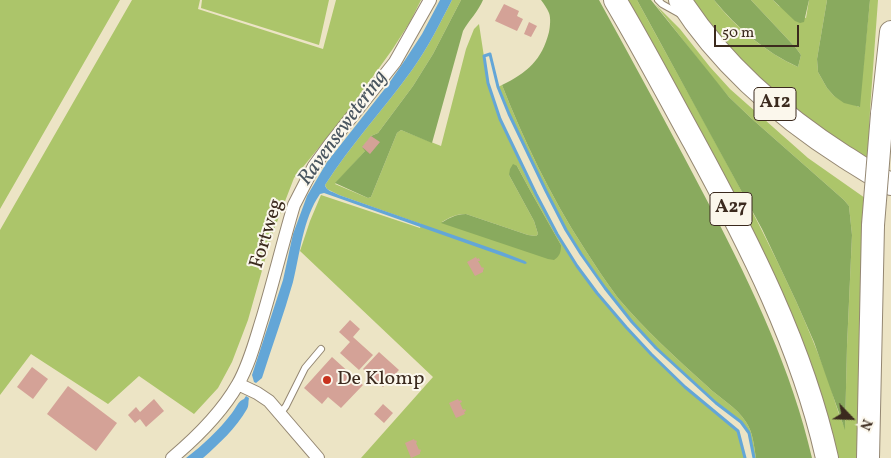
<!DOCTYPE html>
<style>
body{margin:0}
#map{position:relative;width:891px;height:458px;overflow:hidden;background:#ece4c5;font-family:Vollkorn,serif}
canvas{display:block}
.north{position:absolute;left:826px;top:393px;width:50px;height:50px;-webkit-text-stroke:4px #fbf7ec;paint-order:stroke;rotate:114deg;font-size:14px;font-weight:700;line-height:20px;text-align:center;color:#3b2a1e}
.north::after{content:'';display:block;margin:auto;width:18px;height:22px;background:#3b2a1e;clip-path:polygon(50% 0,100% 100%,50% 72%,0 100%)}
.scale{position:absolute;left:714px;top:25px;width:85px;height:22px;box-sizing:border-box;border:2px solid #3b2a1e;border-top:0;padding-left:6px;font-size:15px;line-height:18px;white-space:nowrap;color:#3b2a1e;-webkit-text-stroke:4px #fbf7ec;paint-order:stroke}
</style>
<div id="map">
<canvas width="891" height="458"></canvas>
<div class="north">N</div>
<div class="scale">50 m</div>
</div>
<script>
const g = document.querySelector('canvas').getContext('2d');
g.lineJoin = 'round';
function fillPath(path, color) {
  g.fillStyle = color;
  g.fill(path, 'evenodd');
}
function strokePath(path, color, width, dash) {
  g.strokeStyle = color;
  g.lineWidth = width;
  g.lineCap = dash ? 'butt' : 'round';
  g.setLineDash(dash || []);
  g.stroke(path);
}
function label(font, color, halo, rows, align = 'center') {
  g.font = font + ' Vollkorn,serif';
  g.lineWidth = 4;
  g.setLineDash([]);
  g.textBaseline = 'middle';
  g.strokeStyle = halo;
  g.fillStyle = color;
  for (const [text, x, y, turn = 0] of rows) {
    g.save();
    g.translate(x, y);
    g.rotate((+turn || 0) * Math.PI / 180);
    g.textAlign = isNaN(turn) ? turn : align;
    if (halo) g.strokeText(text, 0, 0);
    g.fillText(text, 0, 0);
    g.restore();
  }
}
fillPath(new Path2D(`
 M0,0H120L0,209Z
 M132,0H200L198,9L323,49L336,0H421L410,22L392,50L343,118L294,178L272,235L248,320L232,362L218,388L194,414L139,376L108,404L31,354L0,395V230Z
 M202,0H329L319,45L201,8Z
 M452,0H461L433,54L413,86L378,133L371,136L362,147L366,150L335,184L368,198L371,197L397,133L401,130L441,146L466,49L474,29L479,24L488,83L500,119L525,174L557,234L577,266L597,293L626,327L651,354L685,387L738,431L745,458H361L433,377L300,251L310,221L321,195L420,228L421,224L339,195L327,189L325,185C351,144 384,109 412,70C428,48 440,23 452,0ZM517,166L531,192L561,245L442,222C450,217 456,214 466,214L528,235L536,236L538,234L534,221L509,175Z
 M622,0H637C691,100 749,198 796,301C808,328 819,355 829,382C834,398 838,414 845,428L847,346L852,235L849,206L844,200L751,118L729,97L711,76L655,4L680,29L710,67L730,89L808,158L865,198L861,458H835Z
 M690,0H714C735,27 767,53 798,67L801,55L796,48L751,0H773L779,6L806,18L809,0H827L817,59L818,72L827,88L834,96L859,107L870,0H878L870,110L868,163L757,82Z
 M502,85C524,141 551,197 584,248C595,265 606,282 618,298C645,330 676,358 707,386C719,398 737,407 746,422C753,432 754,446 756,458H754L749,433L741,422L716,403L656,349L632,322L605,288L581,254L566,230L546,191L509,114L498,87Z`), '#acc56a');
fillPath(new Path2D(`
 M461,0H483C478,12 469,20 463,31L432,143L401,130L397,133L371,197L368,198L335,183L365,151L362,147L371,136L378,133L413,86L433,54Z
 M541,0H599C637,69 675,139 712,210C753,289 792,371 812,458H756C754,446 753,432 746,422C737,407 719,398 707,386C676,358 645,330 618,298C606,282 595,265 584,248C551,197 524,141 502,85C527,73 542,60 549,32C550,27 551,18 549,13C547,8 544,4 541,0Z
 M637,0H651L729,97L751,118L844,200L849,206L852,235L847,346L845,430L814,342L796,301L762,229L731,172Z
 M714,0H751L796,48L801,55L798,67C765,52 737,28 714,0Z
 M773,0H809L804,22L800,23L795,21Z
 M827,0H870L860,107L844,103L834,96L827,88L818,72L817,59Z
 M513,164L517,166L531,192L561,245C561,252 560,256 554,260L548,259L441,223C449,218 456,214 466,214L528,235L536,236L538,234L534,221L509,175L510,169Z`), '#89aa5e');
fillPath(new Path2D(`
 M440,0H452C440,23 428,48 412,70C384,109 351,144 325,185C326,191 334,192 339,195L502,252L525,261L527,263L525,264L324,193L320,194C303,218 300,254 293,282C284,314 272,346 262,378L256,383L254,382L252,375L283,280L293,234L307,196L327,162L387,86L405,60L422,34Z
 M246,396L249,398C248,402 249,406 247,409C236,428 219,444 203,458H186C203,445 219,430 232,413C236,408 238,401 244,399Z`), '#63a6d7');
strokePath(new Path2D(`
 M745,458L738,431L685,387L651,354L626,327L597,293L577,266L557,234L536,194L500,119L488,83L484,56L490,54L498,87L509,114L546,191L566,230L581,254L605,288L632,322L656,348L716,403L741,422L749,433L754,458`), '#63a6d7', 3);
fillPath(new Path2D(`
 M504,4L519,11L517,16L523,19L517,31L495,21Z
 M529,22L537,26L531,37L524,34Z
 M371,136L380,142L370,154L362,147Z
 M476,257L477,259L479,258L480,261H478L482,268L483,267L484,269L483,270V272L475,276L467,262Z
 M350,320L360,329L353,337L373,355L359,370L340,353L350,342L339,332Z
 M379,352L399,370L383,387L363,369Z
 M332,357L363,385L341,408L328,397L322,404L304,388Z
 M32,367L48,379L33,399L17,387Z
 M68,386L117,423L96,451L47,414Z
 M154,399L164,411L146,427L140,419L135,423L128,415L136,407L140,412Z
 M458,399L459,401L461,400L462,402L460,403L463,410L465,409L466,411L464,412L465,414L456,418L449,403Z
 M383,404L393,413L384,423L374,414Z
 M414,439L415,441L416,440L417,442L416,443L419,450L420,449L421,451L420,452V454L411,458L405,443Z`), '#d4a297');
const service = new Path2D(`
 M658,0L662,4L680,14
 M280,414L286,406L305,368L321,349`);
const minor = new Path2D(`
 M238,384L257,393L269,401L318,458
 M172,458C197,437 222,412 238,384C250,363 256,338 263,316C274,279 283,242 294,205L314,166L330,144L395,62L430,0`);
const motorway = new Path2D(`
 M615,0C643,47 668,95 694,142C749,243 802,346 827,458
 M680,0C721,64 781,116 845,157C860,166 875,177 891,184
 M882,114L891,32
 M868,458L873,225`);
strokePath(service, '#948772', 8);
strokePath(minor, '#948772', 14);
strokePath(motorway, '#948772', 24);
strokePath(service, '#fff', 6);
strokePath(minor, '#fff', 12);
strokePath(motorway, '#fff', 22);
const motorwayBridge = new Path2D(`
 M873,225L882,114`);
strokePath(motorwayBridge, '#948772', 24, []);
strokePath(motorwayBridge, '#fff', 22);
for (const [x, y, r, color] of [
 [327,380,5,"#c8321e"]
]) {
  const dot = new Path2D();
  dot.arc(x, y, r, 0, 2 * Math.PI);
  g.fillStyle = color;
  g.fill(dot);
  strokePath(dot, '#fbf7ec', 2);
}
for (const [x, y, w] of [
 [775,104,42],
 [731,209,42]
]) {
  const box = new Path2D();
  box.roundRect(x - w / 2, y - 16.5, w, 33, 4);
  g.fillStyle = '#fbf7ec';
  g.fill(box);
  strokePath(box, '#3b2a1e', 1);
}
label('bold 19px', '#3b2a1e', null, [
 ["A12",775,104],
 ["A27",731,209]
]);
label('20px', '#3b2a1e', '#fbf7ec', [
 ["Fortweg",268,234,-73]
]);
label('20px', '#3b2a1e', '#fbf7ec', [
 ["De Klomp",337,380]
], 'left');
label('italic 21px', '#49555f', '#fbf7ec', [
 ["Ravensewetering",344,129,-54]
]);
</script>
